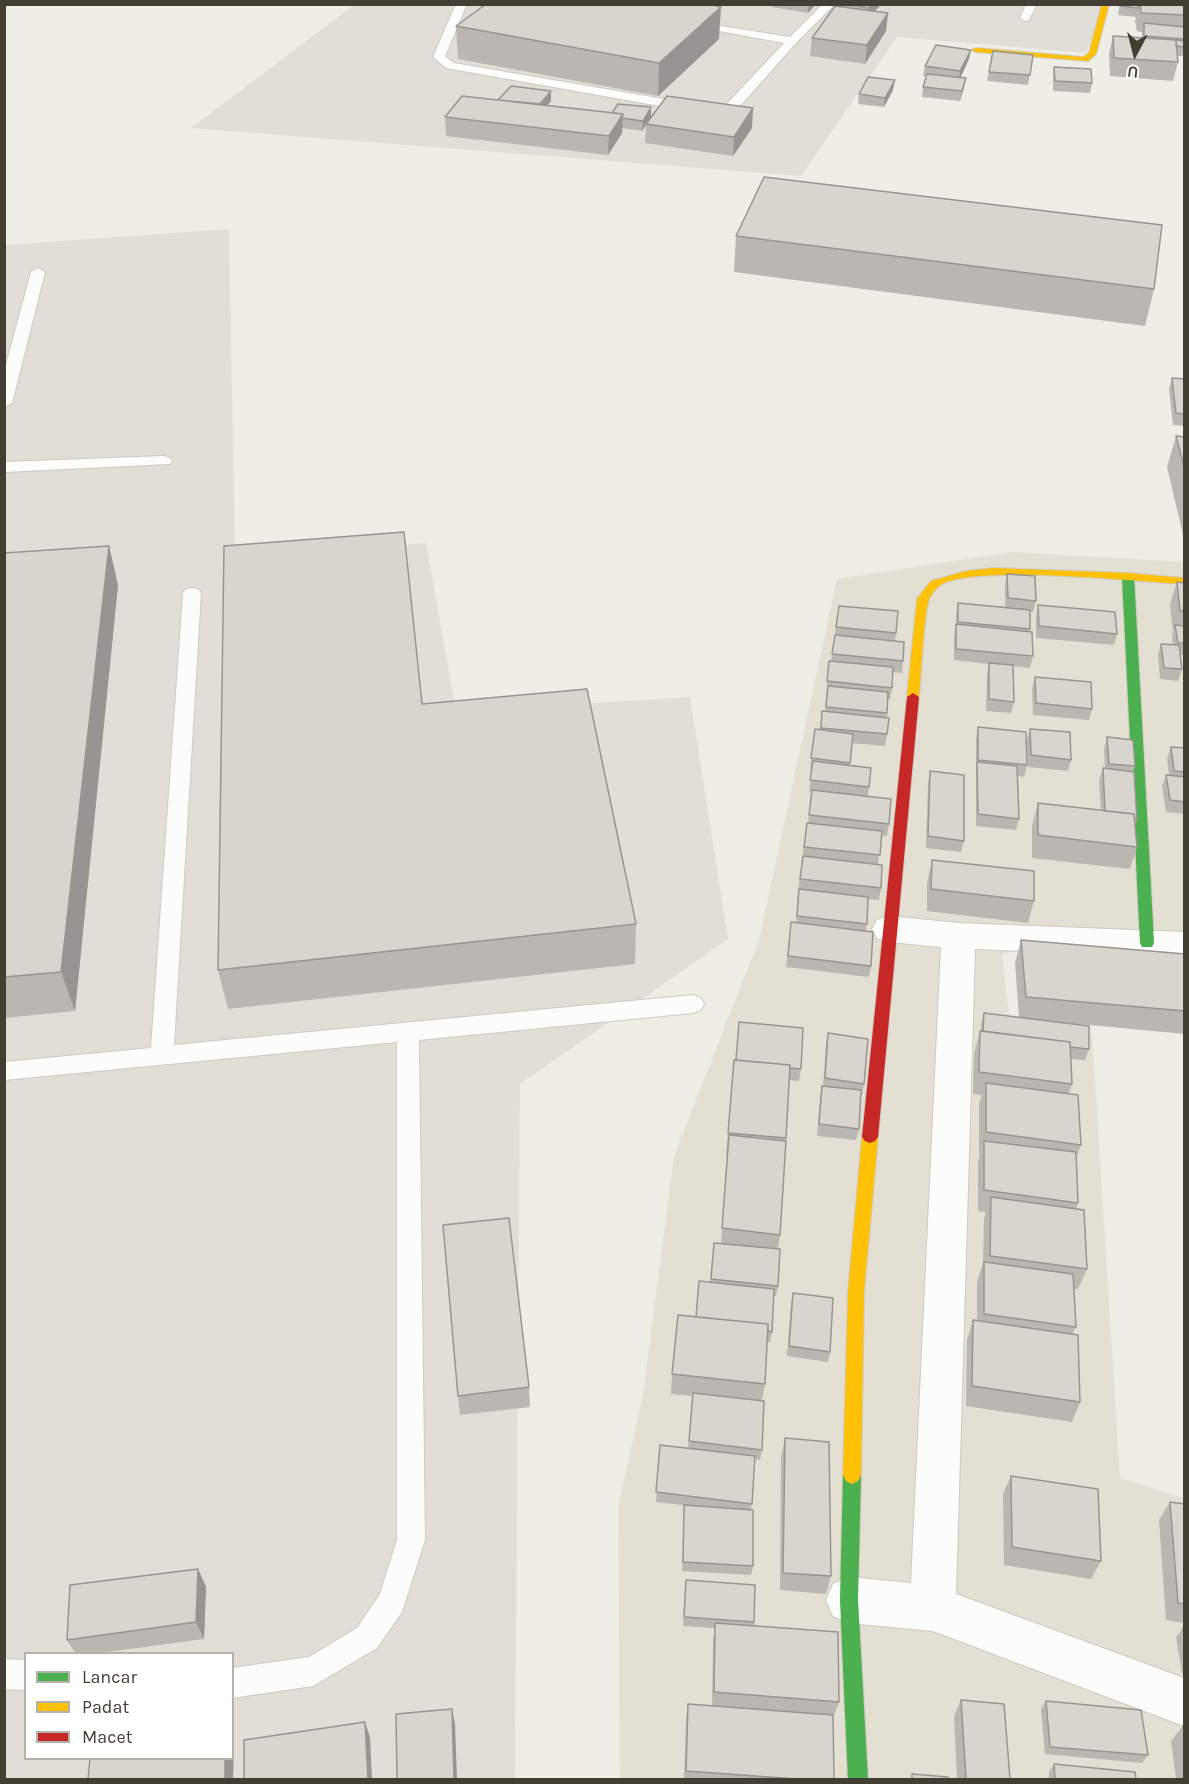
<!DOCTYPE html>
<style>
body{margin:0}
#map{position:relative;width:1189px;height:1784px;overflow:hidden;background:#eeede6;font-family:Karla,sans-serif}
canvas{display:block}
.frame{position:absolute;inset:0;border:6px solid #433e33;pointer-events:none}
.legend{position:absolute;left:24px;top:1652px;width:210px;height:108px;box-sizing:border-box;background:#fff;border:2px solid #b4b2ad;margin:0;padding:8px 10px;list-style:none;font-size:18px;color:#433e33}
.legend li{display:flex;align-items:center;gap:12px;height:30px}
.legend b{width:30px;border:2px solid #b4b2ad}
.north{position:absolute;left:1105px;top:24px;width:60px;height:60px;-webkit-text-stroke:4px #fff;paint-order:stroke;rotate:187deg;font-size:16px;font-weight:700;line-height:24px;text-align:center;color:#433e33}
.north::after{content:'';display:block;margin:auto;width:21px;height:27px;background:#433e33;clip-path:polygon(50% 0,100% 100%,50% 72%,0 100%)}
</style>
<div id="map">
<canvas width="1189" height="1784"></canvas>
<div class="frame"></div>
<ul class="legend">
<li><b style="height:8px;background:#4caf50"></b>Lancar</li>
<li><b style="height:8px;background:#ffc107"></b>Padat</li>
<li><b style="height:8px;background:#c62828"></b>Macet</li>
</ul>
<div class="north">U</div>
</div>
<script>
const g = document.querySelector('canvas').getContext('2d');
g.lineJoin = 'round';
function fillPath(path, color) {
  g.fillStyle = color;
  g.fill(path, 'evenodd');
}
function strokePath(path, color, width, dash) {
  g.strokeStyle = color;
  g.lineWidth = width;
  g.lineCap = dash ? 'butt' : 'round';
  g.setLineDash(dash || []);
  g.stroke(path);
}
fillPath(new Path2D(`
 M1012,552L1184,562V960L1022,948L1002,955L1010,1023L1092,1033L1120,1478L1184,1498V1779L620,1780L618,1507L643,1395L674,1156L759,940L837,579Z`), '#e3dfd3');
fillPath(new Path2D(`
 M354,5H1105L1086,53L897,37L801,176L191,128Z
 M229,229L235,558L426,543L456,712L690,697L728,939L520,1084L515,1779L5,1780V245ZM26,1654H232V1758H26Z`), '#e1ded7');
const lane = new Path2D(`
 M456,4H467L445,56L454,63L722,109L784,43L692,26L687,23L688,21L790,37L823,4H835L796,43L733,114L722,117L446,68L433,57Z
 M1026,4H1037L1029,20L1025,21L1020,18Z
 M38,268L45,272L12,403L4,407V372L31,272Z
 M164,456L170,458L172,461L170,464L4,472V462Z
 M192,588L198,589L201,593L174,1045L693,995L701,998L704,1004L701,1010L693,1013L419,1040L425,1540L402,1612L377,1648L313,1686L232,1698V1668L309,1657L357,1628L380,1594L397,1540V1042L4,1080V1062L151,1048L183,593L186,589Z
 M4,1659L26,1660V1690L4,1689Z`);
const street = new Path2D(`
 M889,916L958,923L1184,932V958L975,949L956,1594L1184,1678V1726L933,1631L849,1623L833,1616L826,1600L833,1584L849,1577L911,1583L941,947L889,942L877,938L872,929L877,920Z`);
const fast = new Path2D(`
 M1128,573L1134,576L1154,943L1152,947H1142L1140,943L1122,576Z
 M852,1466L858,1469L861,1475L858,1600L868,1780H848L840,1600L843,1475L846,1469Z`);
const slow = new Path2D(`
 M1102,4H1109L1096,54L1088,61L976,52L972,50L976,48L1083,57L1089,53Z
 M993,568L1128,573L1184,578V584C1140,582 969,563 939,586C936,588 932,594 930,597C924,607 921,680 919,697L917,700H909L907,697L917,599L931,581L966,571Z
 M870,1131L875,1133L878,1137L864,1292L861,1475L858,1481L852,1484L846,1481L843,1475L848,1292L862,1137L865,1133Z`);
const jam = new Path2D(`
 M913,693L919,697L878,1137L875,1141L870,1143L865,1141L862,1137L907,697Z`);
strokePath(lane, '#cccac4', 2);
strokePath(street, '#cccac4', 2);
strokePath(fast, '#cecabd', 2);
strokePath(slow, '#cecabd', 2);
strokePath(jam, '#cecabd', 2);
fillPath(lane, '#fcfcfb');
fillPath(street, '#fcfcfb');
fillPath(fast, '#4caf50');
fillPath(slow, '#ffc107');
fillPath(jam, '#c62828');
fillPath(new Path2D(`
 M772,4H816L808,13L772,7Z
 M842,4H879V7L875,11L888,13L886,31L865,64L810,56L812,38L842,7Z
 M1120,4L1185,5V49L1182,56H1177L1178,62L1173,81L1110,76L1109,54L1113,36L1142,38V32L1137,31L1135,21L1136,17L1118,15Z
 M456,26L719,39L658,96L458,59Z
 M1033,55L1028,85L987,81L989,72Z
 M969,59L960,77L966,78L960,101L922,97L923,87L927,76H923L925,66Z
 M1054,67L1092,83L1090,93L1053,91V77Z
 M893,90L884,107L858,104L859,94Z
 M498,100L551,101L547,105L752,128L733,156L645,143L646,126L642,131L622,128V133L608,155L446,136L445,117Z
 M736,236L1154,289L1145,326L734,272Z
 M1172,378L1185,379V426L1173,425L1169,389Z
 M1176,436L1185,437V543L1167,467Z
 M109,546L118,585L75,1011L4,1018V553Z
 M1007,574L1036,601L1033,612H1030V631L1033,656L1030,668L1013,666L1014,702L1011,713L986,711L987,674L989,664L954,660V636L956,628V614L958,603L1005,607V585Z
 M1177,582L1185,583V672L1183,659L1184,655H1180L1182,669L1178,681L1160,679L1158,655L1161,644L1173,645L1172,636L1173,632L1170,604Z
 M1038,605L1117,634L1114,645L1036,638V617Z
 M839,606L896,633L895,641L903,661L902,673L893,672L892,688L890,699H888L887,718V734L885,746L852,743L849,765L869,787L868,796L889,824L887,836L881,835L878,864L881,888L879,900L868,899L866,931L871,966L869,977L786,967L791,922L796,923L798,891L807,823H808L812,792L809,791L812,770L810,769L815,729L820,730L822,711H825L828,673L829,661H831Z
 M1035,677L1092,709L1089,720L1033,715L1032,689Z
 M422,704L636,924L635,964L228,1009L218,970Z
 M978,727L1027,765L1024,777L1018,776L1019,819L1016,830L976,826V739Z
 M1030,729L1071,760L1068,771L1028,767L1027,740Z
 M1107,737L1135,766L1133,772L1137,820L1135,826L1137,847L1130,869L1032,858V826L1038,803L1101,810L1099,780L1103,768H1105L1104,749Z
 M1171,747L1185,748V814L1166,812L1162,786L1166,775H1169L1167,759Z
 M930,771L964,841L961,852L926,848L928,783Z
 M932,860L1034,901L1028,923L927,911V883Z
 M1021,940L1185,954V1034L1079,1024L1089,1049L1085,1060L1071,1059L1072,1084L1069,1093L1081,1145L1076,1158L1078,1203L1076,1209L1087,1269L1078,1289H1074L1076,1327L1072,1334L1080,1402L1072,1422L966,1406L967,1340L973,1320L977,1321V1282L983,1263L984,1218L986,1212L978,1211V1162L980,1154H979V1104L982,1095L973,1094L974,1053L980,1031H981V1024L984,1013L1019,1017L1015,963Z
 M828,1033L864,1084L862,1095H861L859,1129L856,1140L817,1136L820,1097L822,1086H823L826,1045Z
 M734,1060L801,1069L799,1081L789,1080L780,1235L778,1249V1286L776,1296H774L772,1332L770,1342H767L765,1384L762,1401V1450L760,1460L755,1459L751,1510L753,1566L751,1575L682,1571L684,1505L691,1506L656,1502L660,1445L688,1449L693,1396L671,1394L672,1374L710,1282L714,1243L721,1244L727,1155H726Z
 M793,1293L830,1352L828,1362L787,1356L791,1303Z
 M529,1387L530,1407L460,1415L458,1396Z
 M785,1438L831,1576L826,1594L780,1590L781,1457Z
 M1011,1476L1101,1561L1091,1579L1004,1565L1003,1494Z
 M1170,1502L1185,1504V1623L1166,1620L1159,1520Z
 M198,1569L206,1587L204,1639L100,1653H75L67,1640Z
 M686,1580L754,1622V1626L839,1702L833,1718L834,1779H684L686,1720L688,1704L712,1706L713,1640L715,1628L683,1626Z
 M1183,1628H1185V1674L1182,1673L1176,1637Z
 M961,1700L1010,1779H957L954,1716Z
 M1046,1701L1148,1755L1142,1763L1045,1754L1041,1709Z
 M1183,1726H1185V1779H1176L1171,1741Z
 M1054,1764L1136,1779H1049V1772Z`), '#bab7b2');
fillPath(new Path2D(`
 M809,4H816L808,13Z
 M872,4H879V7L867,18L868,8Z
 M721,7L719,39L658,96L659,63Z
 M888,13L886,31L865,64L867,45Z
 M971,50L969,59L959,81L960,71Z
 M966,78L964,88L960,101L962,91Z
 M895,80L893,90L884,107L885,98Z
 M551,91V101L538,116V107Z
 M651,107V117L646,124L642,131L643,121Z
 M753,108L752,128L733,156L734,137Z
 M623,114L622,133L608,155L609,136Z
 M109,546L118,585L75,1011L61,972Z
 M198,1569L206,1587L204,1639L196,1622Z
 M452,1709L455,1724L457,1779H454Z
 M365,1722L370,1737L372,1779H368Z
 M232,1742L234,1744L233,1779H225V1758H232Z`), '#979591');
const building = new Path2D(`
 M486,4H709L721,7L659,63L456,26Z
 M847,4H872L868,8Z
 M1120,4H1139L1138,8L1120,6Z
 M1140,4L1185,5V15L1141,13Z
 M835,6L888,13L867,45L812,38Z
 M1144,23L1185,27V39L1144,36Z
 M1113,36L1176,40L1178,62L1114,58Z
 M1176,40L1184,41L1185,47L1176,46Z
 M936,45L971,50L960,71L925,66Z
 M993,51L1033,55L1030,75L989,72Z
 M1054,67L1091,69L1092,83L1055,81Z
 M927,74L966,78L962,91L923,87Z
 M868,77L895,80L885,98L859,94Z
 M511,86L551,91L540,104L498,100Z
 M462,96L623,114L609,136L445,117Z
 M667,96L753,108L734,137L646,124Z
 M618,104L651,107L643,121L622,118L623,114L612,113Z
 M764,177L1162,225L1154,289L736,236Z
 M1172,378L1185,379V414L1176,413Z
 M1176,436L1185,437V471Z
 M404,532L422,704L587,689L636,924L218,970L224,546Z
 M109,546L61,972L4,977V553Z
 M1007,574L1035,576L1036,601L1008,598Z
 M1177,582L1185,583V611H1180Z
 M958,603L1030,610V629L958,622Z
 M1038,605L1115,612L1117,634L1039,626Z
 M839,606L898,611L896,633L836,627Z
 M956,624L1032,632L1033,656L956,649Z
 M1175,625L1185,626V643H1178Z
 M835,635L904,642L903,661L832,654Z
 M1161,644L1179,645L1182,669L1164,668Z
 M829,661L893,667L892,688L827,681Z
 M989,663L1013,665L1014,702L989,699Z
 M1035,677L1091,682L1092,709L1036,703Z
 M828,686L888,692L887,713L826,707Z
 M822,711L889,718L887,734L821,728Z
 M978,727L1026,732L1027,765L978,760Z
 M815,729L853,734L850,763L811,758Z
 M1030,729L1070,732L1071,760L1031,755Z
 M1107,737L1133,740L1135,766L1109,764Z
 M1171,747L1185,748V772L1174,771Z
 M813,761L871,768L869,787L810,780Z
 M977,762L1017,766L1019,819L978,814Z
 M1103,768L1134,772L1137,820L1135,819L1134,814L1105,811Z
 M930,771L964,775V841L928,836Z
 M1166,775L1185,777V802L1170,800Z
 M812,790L891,799L889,824L809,815Z
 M1038,803L1134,814L1137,847L1038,835Z
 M807,823L882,831L880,855L804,847Z
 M803,856L882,865L881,888L800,879Z
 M932,860L1034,871V901L931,889Z
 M799,889L868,897L867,924L797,916Z
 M791,922L873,932L871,966L788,956Z
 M1021,940L1185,954V1011L1026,997Z
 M984,1013L1089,1026V1049L1070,1047V1042L983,1031Z
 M739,1022L803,1028L801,1069L790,1068V1065L736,1060Z
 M980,1031L1070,1042L1072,1084L979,1072Z
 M828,1033L868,1039L864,1084L825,1078Z
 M734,1060L790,1065L786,1138L728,1133Z
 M986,1083L1078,1095L1081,1145L986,1132Z
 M822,1086L861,1090L859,1129L819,1124Z
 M729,1135L786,1141L780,1235L722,1228Z
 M984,1141L1076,1152L1078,1203L984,1190Z
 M991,1197L1084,1210L1087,1269L990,1256Z
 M509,1218L529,1387L458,1396L443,1225Z
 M714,1243L780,1249L778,1286L711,1279Z
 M984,1262L1073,1274L1076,1327L984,1314Z
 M699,1281L774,1289L772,1332L768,1331V1324L696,1317Z
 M793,1293L833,1298L830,1352L789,1346Z
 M678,1315L768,1324L765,1384L672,1374Z
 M973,1320L1078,1335L1080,1402L972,1386Z
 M693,1393L764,1401L762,1450L689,1441Z
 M785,1438L829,1442L831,1576L783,1573Z
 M660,1445L755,1456L752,1504L656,1492Z
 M1011,1476L1098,1489L1101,1561L1012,1547Z
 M1170,1502L1185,1504V1604L1178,1603Z
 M684,1505L753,1510V1566L683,1562Z
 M198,1569L196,1622L67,1640L70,1585Z
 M686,1580L755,1585L754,1622L684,1617Z
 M715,1623L838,1632L839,1702L714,1692Z
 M1183,1628H1185V1641Z
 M961,1700L1004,1704L1010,1779H966Z
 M1046,1701L1141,1710L1148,1755L1050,1747Z
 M688,1704L833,1715L834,1779H797L686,1771Z
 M452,1709L454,1779H397L396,1714Z
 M365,1722L368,1779H244V1740Z
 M1183,1726H1185V1738Z
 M90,1758H225V1779H88Z
 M1054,1764L1135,1772L1136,1779H1055Z
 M912,1774L948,1777V1779H912Z`);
fillPath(building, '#d8d5cf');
strokePath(building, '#979591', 1.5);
</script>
